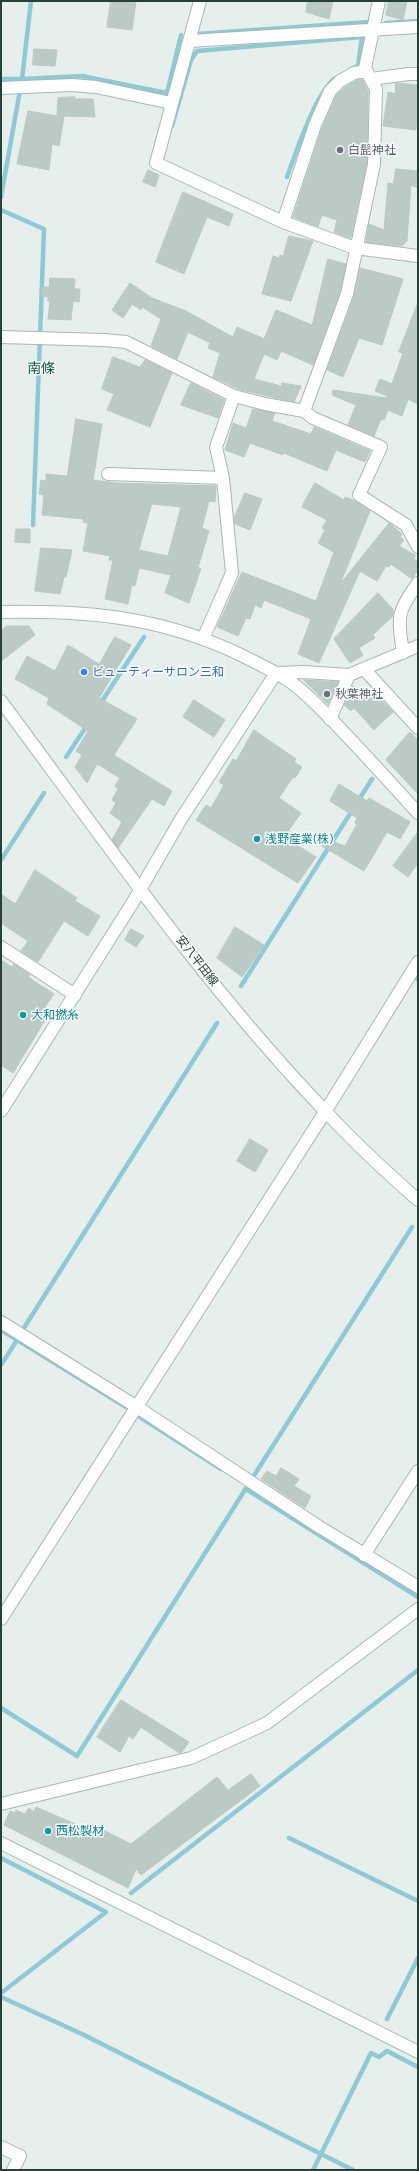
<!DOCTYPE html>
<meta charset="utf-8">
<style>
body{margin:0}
#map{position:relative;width:419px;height:2171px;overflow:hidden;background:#e6efeb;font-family:Figtree,sans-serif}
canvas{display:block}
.frame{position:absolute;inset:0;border:2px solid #24423a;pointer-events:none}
</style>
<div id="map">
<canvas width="419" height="2171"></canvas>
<div class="frame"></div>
</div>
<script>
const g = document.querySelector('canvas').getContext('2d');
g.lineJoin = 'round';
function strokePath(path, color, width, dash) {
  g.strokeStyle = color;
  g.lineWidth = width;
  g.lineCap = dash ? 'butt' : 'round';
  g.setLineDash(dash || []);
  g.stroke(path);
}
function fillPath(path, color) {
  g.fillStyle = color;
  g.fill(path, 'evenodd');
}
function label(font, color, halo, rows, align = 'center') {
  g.font = font + ' Figtree,"Noto Sans JP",sans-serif';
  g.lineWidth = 3;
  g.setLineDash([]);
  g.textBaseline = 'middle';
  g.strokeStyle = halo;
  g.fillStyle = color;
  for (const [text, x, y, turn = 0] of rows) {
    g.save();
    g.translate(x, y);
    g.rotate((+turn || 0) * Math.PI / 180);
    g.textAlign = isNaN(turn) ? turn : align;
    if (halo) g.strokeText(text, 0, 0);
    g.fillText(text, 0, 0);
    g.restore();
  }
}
strokePath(new Path2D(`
 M31,1L22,79L82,76L167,93L181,35
 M386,23L418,21
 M197,34L369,22
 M1,79H22L1,197
 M172,126L191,60L197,51L362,37L358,66L351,69
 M287,177C297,150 314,97 334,79
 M1,210L44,229L33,525
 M100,704L144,637
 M66,757L88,724
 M358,801L372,779
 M1,860L44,793
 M417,979H418
 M241,986L353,809
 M1,1330L126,1407
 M22,1331L217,1023
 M1,1365L17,1340
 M140,1417L221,1469
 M253,1477L412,1227
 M246,1489L418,1597
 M1,1708L77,1756L248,1485
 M289,1838L418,1901
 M1,1858L106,1912L1,1993
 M131,1893L418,1670
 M1,1997L82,2034L353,2170
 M387,2019L418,1958
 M313,2170L371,2053L379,2057L387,2051L418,2067`), '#8ec9d4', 4.5);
const building = new Path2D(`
 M111,1H136L132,30L107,27Z
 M308,1H333L329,19L306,12Z
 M389,1H407L403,20L386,15Z
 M34,49L57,50L55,66L33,65Z
 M362,79L368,91L367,163L351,237L349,238L334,232L337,220L322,215L318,227L293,217L322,128L336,95L345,87L357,80Z
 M396,83L418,85L416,130L383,126L388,92L395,94Z
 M75,97L74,99H93L95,117L62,116L64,117L59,146L52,144L49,170L17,164L28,111L57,116L58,98Z
 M396,169L418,171V188L411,185L407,241L402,246L366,242L369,224L384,230L388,183L393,184Z
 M148,170L159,175L155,187L143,182Z
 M183,192L233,214L229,226L207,217L184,274L156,262Z
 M289,236L313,241L291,301L262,294L273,256L279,258L280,255L283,256Z
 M328,259L346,264L340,292L313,365L281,351L277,360L264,354L254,379L281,386L282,383L301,386L294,402L241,390L213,377L220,353L208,348L210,343L188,332L177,359L151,346L161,319L142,307L141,310L132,304L123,318L112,310L130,283L152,298L186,311L233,337L237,327L264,339L276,310L312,325Z
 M360,268L403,279L382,345L359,338L343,377L327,370L354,297Z
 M50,278L75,279L74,289H80L79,302L73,301L71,320L48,319L50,301H48V297L41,296L42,287H49Z
 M417,305L418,404L408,399L402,416L388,410L384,420L381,419L374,436L348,425L356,405L332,395L333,390L386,398L387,396L375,391L380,379L392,384L403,353L399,352Z
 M113,357L140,367L145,360L172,373L150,427L107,410L114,394L102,389Z
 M191,383L224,400L218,418L181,405Z
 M253,409L275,413L272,421L311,434L314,427L370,451L365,462L336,450L327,471L284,453L283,455L250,443L244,457L225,450L233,423L246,428Z
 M76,419L102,424L93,480L116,483L216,486L215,502L209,501L202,528L209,531L198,567L201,569L189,603L165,593L171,575L139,568L135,586L132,585L128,604L105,599L113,560H109L110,556L83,551L88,523L83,522L84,519L42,515L44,495L39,494L41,480L46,481V474L67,476ZM152,504L181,507L168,556L139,550Z
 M315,483L344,500L345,497L355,501L370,511L340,584L389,523L402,534L400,537L404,540L399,546L415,555L414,559L418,562V570L412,579L391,564L389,567L386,566L377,581L360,571L319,663L298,654L311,619L264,600L261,608L255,605L250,619L246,618L238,636L217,627L242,572L316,601L334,552L318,543L325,530L322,528L327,520L302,507Z
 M245,493L262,499L250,530L235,524L234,518Z
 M16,529H30V543L15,542Z
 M41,548L72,550L66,577H64L60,594L35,591Z
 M378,593L393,609V616L373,635L375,638L359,648L363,655L350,663L334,639Z
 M7,626H29L35,635L1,661V631Z
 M115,637L131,645L99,698L137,719L114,755L172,791L164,806L152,799L118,848L112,840L122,822L110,813L116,803L112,800L118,789L115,786L120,778L97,764L87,783L75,767L82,755L76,751L88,731L47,704L49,698L15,679L27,656L55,671L68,645L99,664Z
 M304,680L338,682L328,704Z
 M352,686L376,694L393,712L374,730L354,708L351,711L344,705Z
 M194,700L225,720L214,737L183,717Z
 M254,730L296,759L294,762L302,767L295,778L293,777L279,798L301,813L284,837L316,857L298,883L196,820L206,805L211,808L224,785L219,782L233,759L236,761Z
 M410,732L418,740V794L386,760Z
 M339,784L367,801L369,798L410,822L400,839L387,832L364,871L317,843L320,837L345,846L357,824L355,823L357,818L330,801Z
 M418,832V863L408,877L393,866Z
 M35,870L77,898L75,901L100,916L88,936L64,921L38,962L21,951L28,941L1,923V894L15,904Z
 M235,927L264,945L242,977L217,958Z
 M131,929L144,936L136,947L125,940Z
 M1,960L12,967L14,964L30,975L28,977L54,994L41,1013L47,1017L13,1073L1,1065Z
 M250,1139L268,1150L255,1172L237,1161Z
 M281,1468L299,1479L294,1486L311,1496L305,1508L261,1479L267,1471L276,1476Z
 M121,1700L189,1742L182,1752L179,1753L141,1727L133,1739L129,1736L120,1752L97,1737Z
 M251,1774L260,1786L141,1875L136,1869L128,1888L4,1825L10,1811L15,1813L16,1810L25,1814L29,1808L34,1812L36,1807L89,1830L91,1824L131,1844L217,1777L228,1790Z`);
fillPath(building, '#bbcac4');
strokePath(building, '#b8c9c2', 1);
const street = new Path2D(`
 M200,1L156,163L283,222L355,248L418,256
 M189,41L418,27
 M371,79L409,74H418
 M1,88L72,85L96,87L171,103
 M283,222L315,125L330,91L340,81L354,73L367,71
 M1,337L104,340L126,342L234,396L265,404L304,411L313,418L381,447L359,495L406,525L418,547
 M304,411L347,294L374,164L376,89L365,68L379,1
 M108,474L223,478
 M203,639L232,573L223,478L216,447L234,396
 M403,653C398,617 396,613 418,583
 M364,669L418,728
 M276,673L304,672L349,675L418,646
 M330,719L349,675
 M1,947L75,995
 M1,1322L137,1407L318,1526L418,1587
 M364,1555L418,1471
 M1,1619L325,1112L418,962
 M1,1804L191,1758L224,1743L267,1723L418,1609
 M1,2147L20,2156L13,2170`);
const secondary = new Path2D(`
 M1,612C93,610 170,618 253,661C266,668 280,674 292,683C306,693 318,706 330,718C360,749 389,781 418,813
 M1,701C105,841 205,986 326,1112C355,1143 386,1172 418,1200
 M1,1111L133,902L181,819L276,673
 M1,1843L418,2052`);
strokePath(street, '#a8b8b2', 14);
strokePath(secondary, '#a4bbb3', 14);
strokePath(street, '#fff', 12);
strokePath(secondary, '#fff', 12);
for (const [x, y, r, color] of [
 [340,150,4,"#6b7280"],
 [84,672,4,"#3f7fe0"],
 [327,694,4,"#6b7280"],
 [257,839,4,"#0f9aa8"],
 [23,1015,4,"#0f9aa8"],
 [48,1831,4,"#0f9aa8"]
]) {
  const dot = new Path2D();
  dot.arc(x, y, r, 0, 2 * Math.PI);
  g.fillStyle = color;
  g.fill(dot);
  strokePath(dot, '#f7fbf9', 1.5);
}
label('12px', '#5b616d', '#f7fbf9', [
 ["白髭神社",348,150],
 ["秋葉神社",335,694]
], 'left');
label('12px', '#366cbe', '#f7fbf9', [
 ["ビューティーサロン三和",92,672]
], 'left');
label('12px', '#0d838f', '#f7fbf9', [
 ["浅野産業(株)",265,839],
 ["大和撚糸",31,1015],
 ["西松製材",56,1831]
], 'left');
label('12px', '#24423a', '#f7fbf9', [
 ["安八平田線",197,961,52]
]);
label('14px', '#1f5548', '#f7fbf9', [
 ["南條",41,369]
]);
</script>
